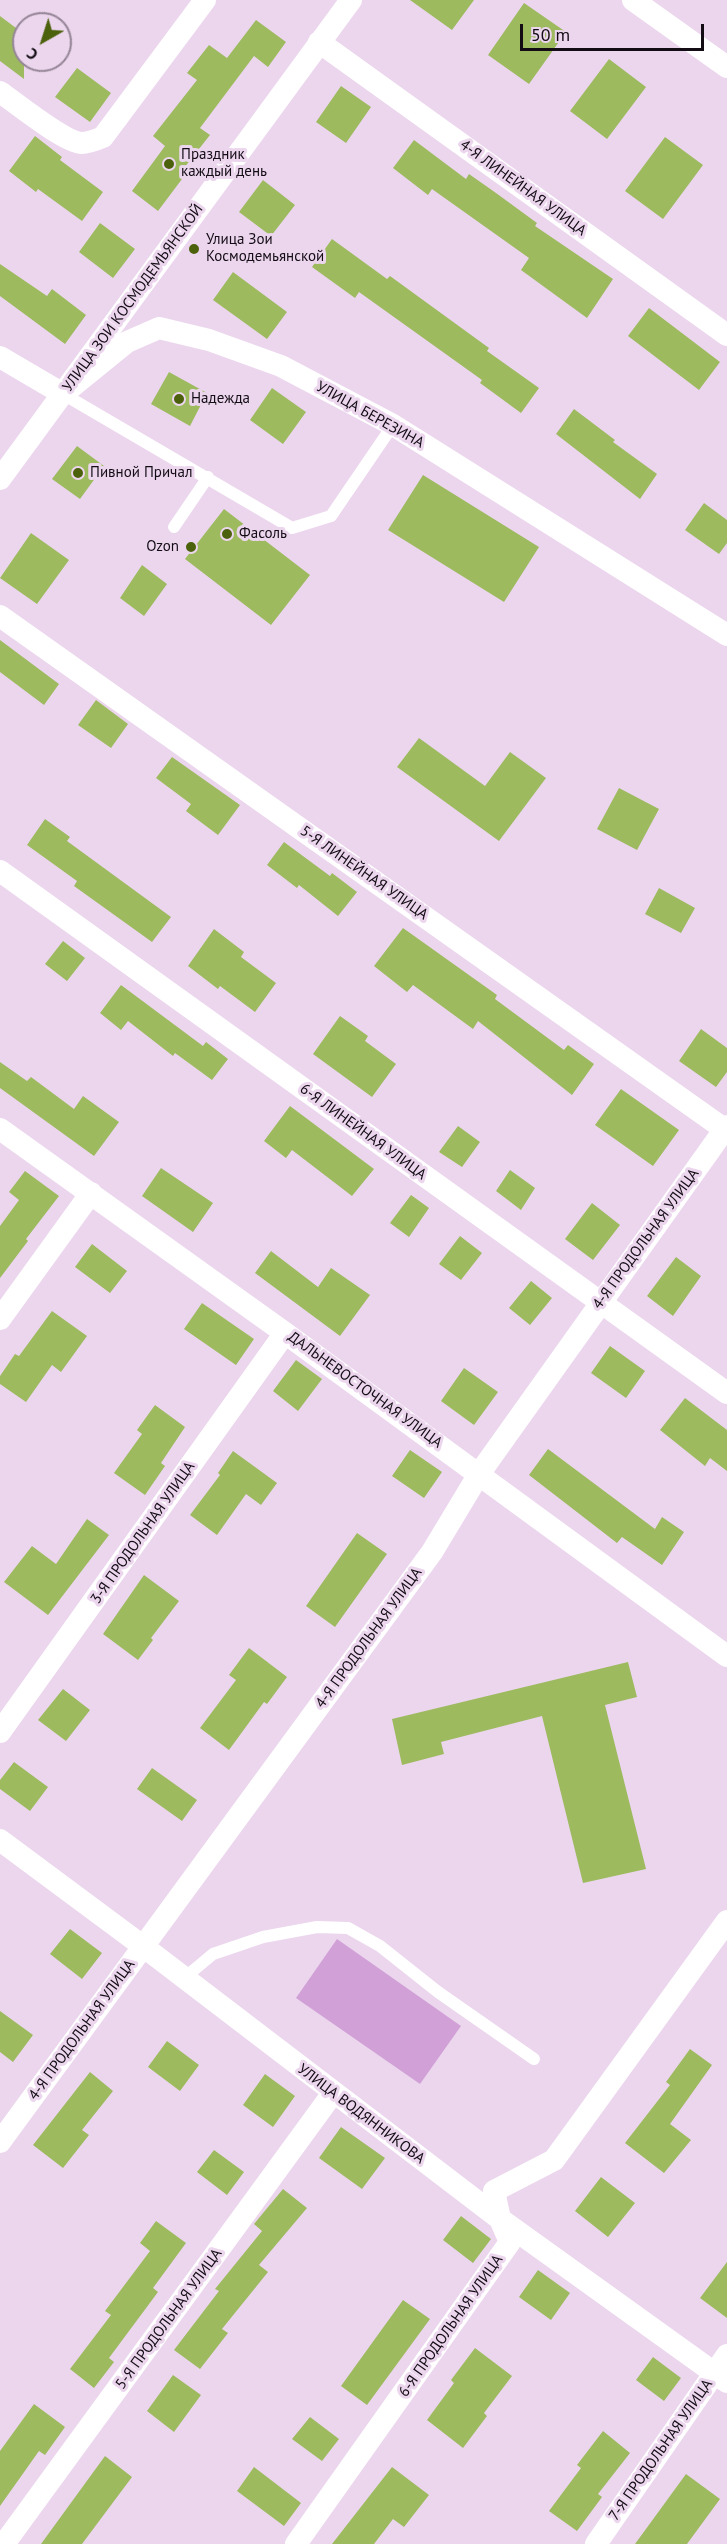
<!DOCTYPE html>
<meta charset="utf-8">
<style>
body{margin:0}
#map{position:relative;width:727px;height:2544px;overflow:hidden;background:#ecd6ee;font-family:"PT Sans",sans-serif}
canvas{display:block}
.north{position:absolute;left:12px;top:12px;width:60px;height:60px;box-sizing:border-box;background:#ecd6ee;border:2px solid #958597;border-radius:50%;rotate:219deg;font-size:16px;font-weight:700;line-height:24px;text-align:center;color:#130c14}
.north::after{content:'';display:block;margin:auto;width:21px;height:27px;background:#4c610c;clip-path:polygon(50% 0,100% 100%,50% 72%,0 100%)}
.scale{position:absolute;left:520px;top:24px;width:184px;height:27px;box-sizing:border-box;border:3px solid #130c14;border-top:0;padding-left:8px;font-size:18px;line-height:21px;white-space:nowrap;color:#130c14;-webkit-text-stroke:4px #ecd6ee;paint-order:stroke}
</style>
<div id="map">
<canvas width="727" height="2544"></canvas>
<div class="north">С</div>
<div class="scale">50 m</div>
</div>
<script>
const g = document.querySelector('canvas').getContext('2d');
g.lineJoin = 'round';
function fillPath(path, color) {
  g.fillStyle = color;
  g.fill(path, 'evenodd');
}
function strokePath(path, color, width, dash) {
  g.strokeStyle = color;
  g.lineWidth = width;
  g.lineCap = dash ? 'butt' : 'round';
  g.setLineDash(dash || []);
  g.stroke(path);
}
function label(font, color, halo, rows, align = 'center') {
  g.font = font + ' "PT Sans",sans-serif';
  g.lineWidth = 6;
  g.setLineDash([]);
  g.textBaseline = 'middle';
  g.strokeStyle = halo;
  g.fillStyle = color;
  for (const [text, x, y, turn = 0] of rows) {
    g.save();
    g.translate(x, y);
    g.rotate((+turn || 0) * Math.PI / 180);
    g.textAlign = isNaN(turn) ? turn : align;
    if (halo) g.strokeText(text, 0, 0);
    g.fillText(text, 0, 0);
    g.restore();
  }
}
fillPath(new Path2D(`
 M337,1939L461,2026L420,2084L296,1998Z`), '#d0a0d6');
fillPath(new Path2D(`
 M410,0H474L452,30Z
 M524,3L566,32L529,84L488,55Z
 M0,16L24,34V79L0,61Z
 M256,20L286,42L268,67L254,56L200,128L210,135L184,168L188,171L158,211L132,191L165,146L153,136L197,80L187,73L209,45L227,58Z
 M609,59L646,87L607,139L570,111Z
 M77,68L111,93L90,122L55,97Z
 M341,86L371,107L346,143L316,122Z
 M35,136L62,157L60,160L103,192L82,221L38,189L36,192L9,171Z
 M665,137L703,165L663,219L625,191Z
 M414,140L466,179L469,174L496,193L537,223L535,226L613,279L587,318L521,270L529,258L432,189L428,195L393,168Z
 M263,180L295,205L271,236L239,212Z
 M100,223L135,249L113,278L79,252Z
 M332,239L387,279L390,276L489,348L487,351L539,388L521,413L480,383L482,380L359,292L355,298L312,267Z
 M0,264L47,296L52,289L86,315L65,344L0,296Z
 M233,272L287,312L267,339L213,300Z
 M649,308L720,362L699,390L628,336Z
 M169,372L207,393L190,426L151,404Z
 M272,388L306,412L283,444L250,420Z
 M574,409L615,440L613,442L657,474L640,499L556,434Z
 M77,446L104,466L80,499L52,479Z
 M423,475L539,547L504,602L388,530Z
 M704,503L727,520V543L719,554L685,530Z
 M224,509L310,575L271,625L185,559Z
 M31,533L69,560L37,604L0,578Z
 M142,565L167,584L144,616L120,598Z
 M0,640L59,684L44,705L0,672Z
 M96,700L128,724L111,748L78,725Z
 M419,738L485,786L510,752L546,778L499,841L397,767Z
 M172,757L240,805L218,835L186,811L191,804L156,778Z
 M619,788L659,809L637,850L597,829Z
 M45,819L70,837L67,841L171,917L152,942L74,886L77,881L27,845Z
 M284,842L330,876L332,873L357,892L338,916L299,885L297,888L267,865Z
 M659,888L695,908L681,933L645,914Z
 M403,928L497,995L495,999L564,1050L568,1045L594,1064L572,1095L478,1021L473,1029L413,985L407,992L374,966Z
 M214,929L244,952L241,957L276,983L255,1012L220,986L218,989L188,966Z
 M63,941L85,958L67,981L45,964Z
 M121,985L203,1046L206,1042L228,1059L212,1080L175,1053L173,1056L128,1021L121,1030L100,1013Z
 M340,1016L368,1036L365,1041L396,1064L372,1097L313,1054Z
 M701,1029L727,1048V1072L716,1087L679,1061Z
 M0,1062L27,1081L31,1077L74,1109L83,1096L119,1122L94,1156L0,1088Z
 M621,1089L679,1130L653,1166L595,1125Z
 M290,1106L374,1169L352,1196L292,1150L286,1158L264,1141Z
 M458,1126L480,1142L462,1167L439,1152Z
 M161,1168L213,1203L193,1232L142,1196Z
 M510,1170L535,1188L521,1210L496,1191Z
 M25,1171L59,1196L26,1239L28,1241L0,1278V1226L19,1200L9,1192Z
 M411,1195L429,1208L409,1237L390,1223Z
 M592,1203L620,1225L593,1260L565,1239Z
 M460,1236L482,1253L461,1280L439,1264Z
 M92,1244L127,1271L110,1293L75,1267Z
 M271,1251L318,1287L331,1268L370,1295L340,1336L255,1273Z
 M676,1257L701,1276L673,1316L647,1296Z
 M531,1281L552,1298L530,1325L509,1308Z
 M202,1303L254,1339L236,1365L184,1329Z
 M52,1311L87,1336L61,1372L52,1365L26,1402L0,1384V1376L15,1354L19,1356Z
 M610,1346L645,1371L626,1398L591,1373Z
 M296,1360L322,1379L298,1411L273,1391Z
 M464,1368L498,1392L474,1425L441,1401Z
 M685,1398L727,1430V1471L710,1458L705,1466L660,1430Z
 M155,1405L185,1427L161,1463L165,1466L145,1495L114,1473L142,1434L137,1430Z
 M548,1449L655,1529L662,1517L684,1532L662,1565L622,1537L617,1543L529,1475Z
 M410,1450L442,1472L424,1498L392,1476Z
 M233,1451L277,1483L261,1505L246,1494L217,1535L190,1515L220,1475L218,1473Z
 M87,1519L109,1535L48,1615L4,1582L32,1546L56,1564Z
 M357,1533L387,1554L335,1627L306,1606Z
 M144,1575L179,1601L151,1638L153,1640L138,1660L103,1634Z
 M249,1648L287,1677L267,1704L264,1702L229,1750L200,1728L236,1680L229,1675Z
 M628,1662L637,1697L605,1705L646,1869L583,1883L542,1716L441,1742L444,1754L402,1765L392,1719Z
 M63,1689L90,1710L66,1741L38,1720Z
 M14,1762L48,1787L30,1811L0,1789V1780Z
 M152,1768L197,1800L182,1821L137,1789Z
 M70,1929L102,1953L82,1979L50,1954Z
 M0,2011L33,2035L13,2062L0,2052Z
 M167,2041L199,2065L180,2091L148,2067Z
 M690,2049L712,2065L670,2124L691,2140L664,2173L625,2143L670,2085L666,2082Z
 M90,2072L113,2091L82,2130L89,2135L63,2168L33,2145Z
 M265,2074L295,2096L273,2127L243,2105Z
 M341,2127L385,2158L362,2189L319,2158Z
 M214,2150L244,2172L227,2195L197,2172Z
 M601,2177L635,2203L608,2237L575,2211Z
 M283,2189L307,2208L259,2265L268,2272L222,2329L228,2333L200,2369L174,2350L219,2291L215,2289L262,2231L254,2224Z
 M461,2216L491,2239L473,2263L443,2240Z
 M156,2221L186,2243L153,2288L158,2292L109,2358L114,2362L94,2388L70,2369L111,2315L105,2311L150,2251L140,2243Z
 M727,2262V2318L700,2298Z
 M538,2270L570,2293L551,2320L519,2297Z
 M403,2300L430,2319L367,2405L341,2386Z
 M475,2348L512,2376L484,2413L487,2416L463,2448L427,2420L454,2383L451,2380Z
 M653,2357L681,2378L664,2401L636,2380Z
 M173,2375L201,2395L174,2432L147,2411Z
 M34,2404L65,2427L45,2455L39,2451L0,2506V2451Z
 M310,2417L339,2439L322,2461L292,2439Z
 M603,2431L630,2453L598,2494L602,2497L577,2531L549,2511L581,2468L577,2465Z
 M105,2456L132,2477L82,2544H41Z
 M254,2467L301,2503L284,2526L237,2491Z
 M392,2467L429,2495L404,2527L393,2519L374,2544H332Z
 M686,2474L720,2499L687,2544H635Z`), '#9dba5f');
strokePath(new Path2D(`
 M63,394L292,528L331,516L393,425
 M174,527L208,477
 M183,1979L213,1954L263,1937L317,1927L348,1928L380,1946L438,1992L534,2059`), '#fff', 12);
strokePath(new Path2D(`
 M633,0L727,67
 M319,42L727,335
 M0,92C16,103 64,142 81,143C89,143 96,140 103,137L205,0
 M0,357L63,394L127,342L159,328L209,340L281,366L393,425L727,635
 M0,479L351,0
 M0,616L727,1131
 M0,871L727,1393
 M0,1129L285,1333L727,1656
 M0,1319L91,1193
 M0,1732L285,1333
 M0,1840L144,1947L500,2219L727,2382
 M0,2142L432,1552L479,1474L727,1126
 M4,2544L333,2093
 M296,2544L510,2242L500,2219L494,2191L554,2160L727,1921
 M596,2544L727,2355`), '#fff', 22);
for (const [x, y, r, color] of [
 [169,164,6,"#4c610c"],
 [194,249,6,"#4c610c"],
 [179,399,6,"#4c610c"],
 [78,473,6,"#4c610c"],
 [227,534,6,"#4c610c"],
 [191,547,6,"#4c610c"]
]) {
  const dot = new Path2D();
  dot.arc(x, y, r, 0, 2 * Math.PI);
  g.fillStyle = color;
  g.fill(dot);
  strokePath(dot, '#ecd6ee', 2);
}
label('15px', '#130c14', '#ecd6ee', [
 ["Праздник",181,155],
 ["каждый день",181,172],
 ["Улица Зои",206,240],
 ["Космодемьянской",206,257],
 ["Надежда",191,399],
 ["Пивной Причал",90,473],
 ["Фасоль",239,534],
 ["Ozon",179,547,"right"]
], 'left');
label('15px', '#130c14', '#ecd6ee', [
 ["4-Я ЛИНЕЙНАЯ УЛИЦА",523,188,36],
 ["УЛИЦА ЗОИ КОСМОДЕМЬЯНСКОЙ",133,298,-54],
 ["УЛИЦА БЕРЕЗИНА",370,415,29],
 ["5-Я ЛИНЕЙНАЯ УЛИЦА",364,873,35],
 ["6-Я ЛИНЕЙНАЯ УЛИЦА",363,1132,36],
 ["4-Я ПРОДОЛЬНАЯ УЛИЦА",646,1239,-54],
 ["ДАЛЬНЕВОСТОЧНАЯ УЛИЦА",365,1390,36],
 ["3-Я ПРОДОЛЬНАЯ УЛИЦА",143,1533,-55],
 ["4-Я ПРОДОЛЬНАЯ УЛИЦА",369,1638,-54],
 ["4-Я ПРОДОЛЬНАЯ УЛИЦА",82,2030,-54],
 ["УЛИЦА ВОДЯННИКОВА",361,2114,37],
 ["5-Я ПРОДОЛЬНАЯ УЛИЦА",169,2319,-54],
 ["6-Я ПРОДОЛЬНАЯ УЛИЦА",451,2326,-55],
 ["7-Я ПРОДОЛЬНАЯ УЛИЦА",661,2450,-55]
]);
</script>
